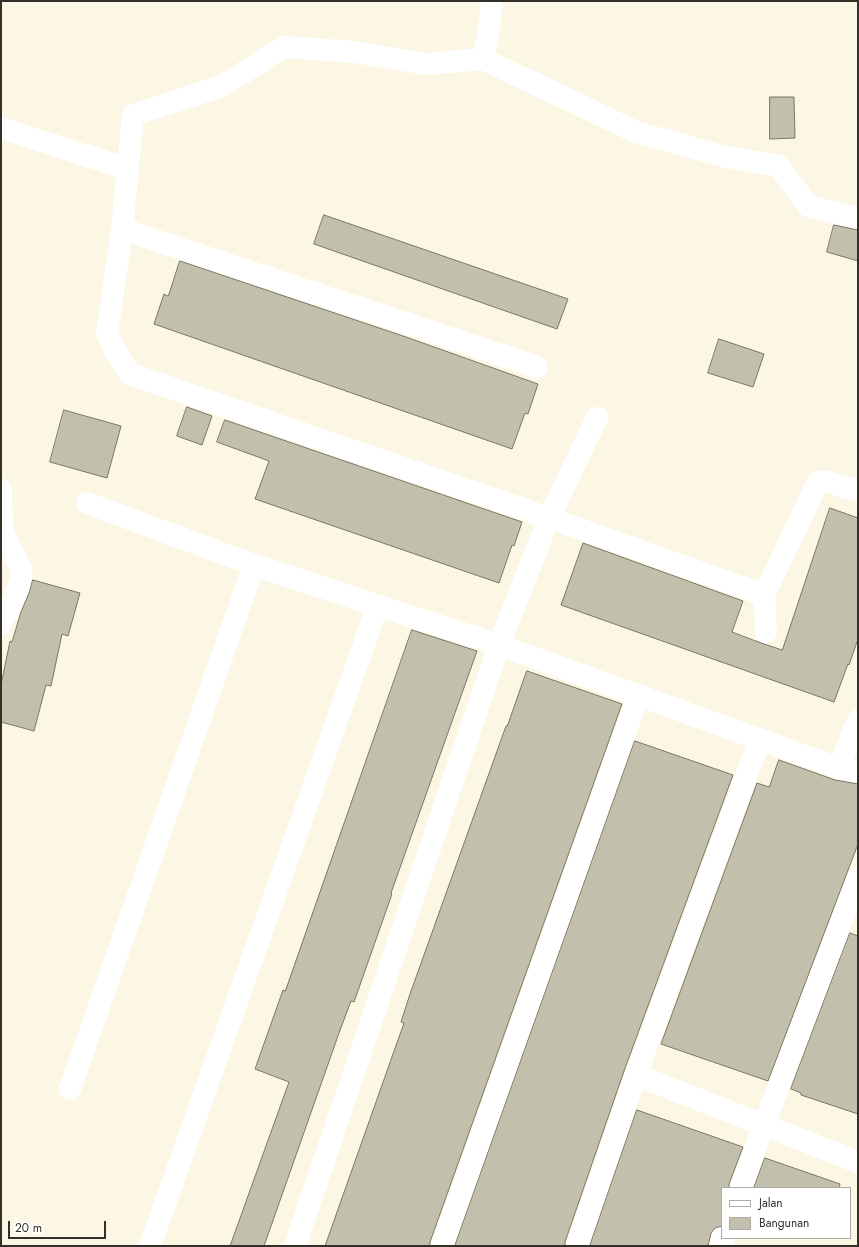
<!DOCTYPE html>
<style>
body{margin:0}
#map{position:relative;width:859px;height:1247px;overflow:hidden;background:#fbf7e4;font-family:Jost,sans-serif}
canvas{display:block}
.frame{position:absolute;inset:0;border:2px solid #323029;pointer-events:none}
.legend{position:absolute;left:721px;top:1187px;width:130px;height:52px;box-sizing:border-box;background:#fff;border:1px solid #adaca9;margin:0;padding:5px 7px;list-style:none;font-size:12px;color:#323029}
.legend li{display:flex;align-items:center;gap:8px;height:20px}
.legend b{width:20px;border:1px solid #adaca9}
.scale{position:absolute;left:8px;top:1221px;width:98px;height:18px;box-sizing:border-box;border:2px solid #323029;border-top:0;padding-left:5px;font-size:12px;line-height:14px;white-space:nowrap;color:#323029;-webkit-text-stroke:3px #fff;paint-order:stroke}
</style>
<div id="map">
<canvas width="859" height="1247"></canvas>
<div class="frame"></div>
<ul class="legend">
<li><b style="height:5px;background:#fff"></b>Jalan</li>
<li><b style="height:11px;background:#c3bfad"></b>Bangunan</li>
</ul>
<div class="scale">20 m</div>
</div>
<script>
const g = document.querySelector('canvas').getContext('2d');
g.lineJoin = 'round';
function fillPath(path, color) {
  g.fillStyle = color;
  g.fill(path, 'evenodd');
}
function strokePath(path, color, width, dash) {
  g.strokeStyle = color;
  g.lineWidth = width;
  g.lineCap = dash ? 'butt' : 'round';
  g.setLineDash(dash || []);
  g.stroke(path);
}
const building = new Path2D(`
 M770,97H794L795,138L770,139Z
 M324,215L568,299L557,329L314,244Z
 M834,225L858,230V261L827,252Z
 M180,261L406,337L538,384L528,414L525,413L512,449L154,324L164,294L168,296Z
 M719,339L764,354L753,387L708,373Z
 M187,407L212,416L202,445L177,436Z
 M64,410L121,426L107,478L50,462Z
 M225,420L522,522L514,546L512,545L499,583L255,499L269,461L217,442Z
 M830,508L858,518V639L849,665L848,664L834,702L561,605L583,543L743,601L732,632L761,643L782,650Z
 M33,580L80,593L68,636L62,634L51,686L46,685L34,731L1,722V685L10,641L12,642L21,612L29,593Z
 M412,630L477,651L391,893L392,894L354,1002L351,1001L339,1033L264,1246H230L289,1082L255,1069L283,990L285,991Z
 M527,671L622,704L430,1242V1246H325L404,1023L401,1022L410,994L506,726H507Z
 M635,741L733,775L624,1071L565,1242V1246H455Z
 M779,760L835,780L858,784V844L768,1081L661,1044L757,783L769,787Z
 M850,933L858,936V1114L801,1095V1093L791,1089Z
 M637,1110L743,1147L729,1184V1188H722V1226L715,1228L711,1233L708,1246H590Z
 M765,1158L840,1184L839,1188H754Z`);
fillPath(building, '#c3bfad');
strokePath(building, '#7b7767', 1);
strokePath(new Path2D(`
 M483,59L487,41L492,1
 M1,128L128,169
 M122,229L537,367
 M1,490C2,505 0,522 5,536C9,548 17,557 21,570C24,582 7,612 1,624
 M87,503L254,565L499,645L839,768L858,772
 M764,595L549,518L130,374L115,351L107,333L122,229L133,115L222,86L284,47L355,52L426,64L483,59L636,132L722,156L779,166L808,206L858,218
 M766,632L764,595L815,488L819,482L825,481L858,491
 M839,768L858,720
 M636,1075L858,1162
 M70,1089L254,565
 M741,1188L764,1125L858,878
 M150,1246L378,605
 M295,1246L499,645L549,518L597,418
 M442,1246L638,696
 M577,1246L636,1075L760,739
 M720,1246L723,1238`), '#fff', 22);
</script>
